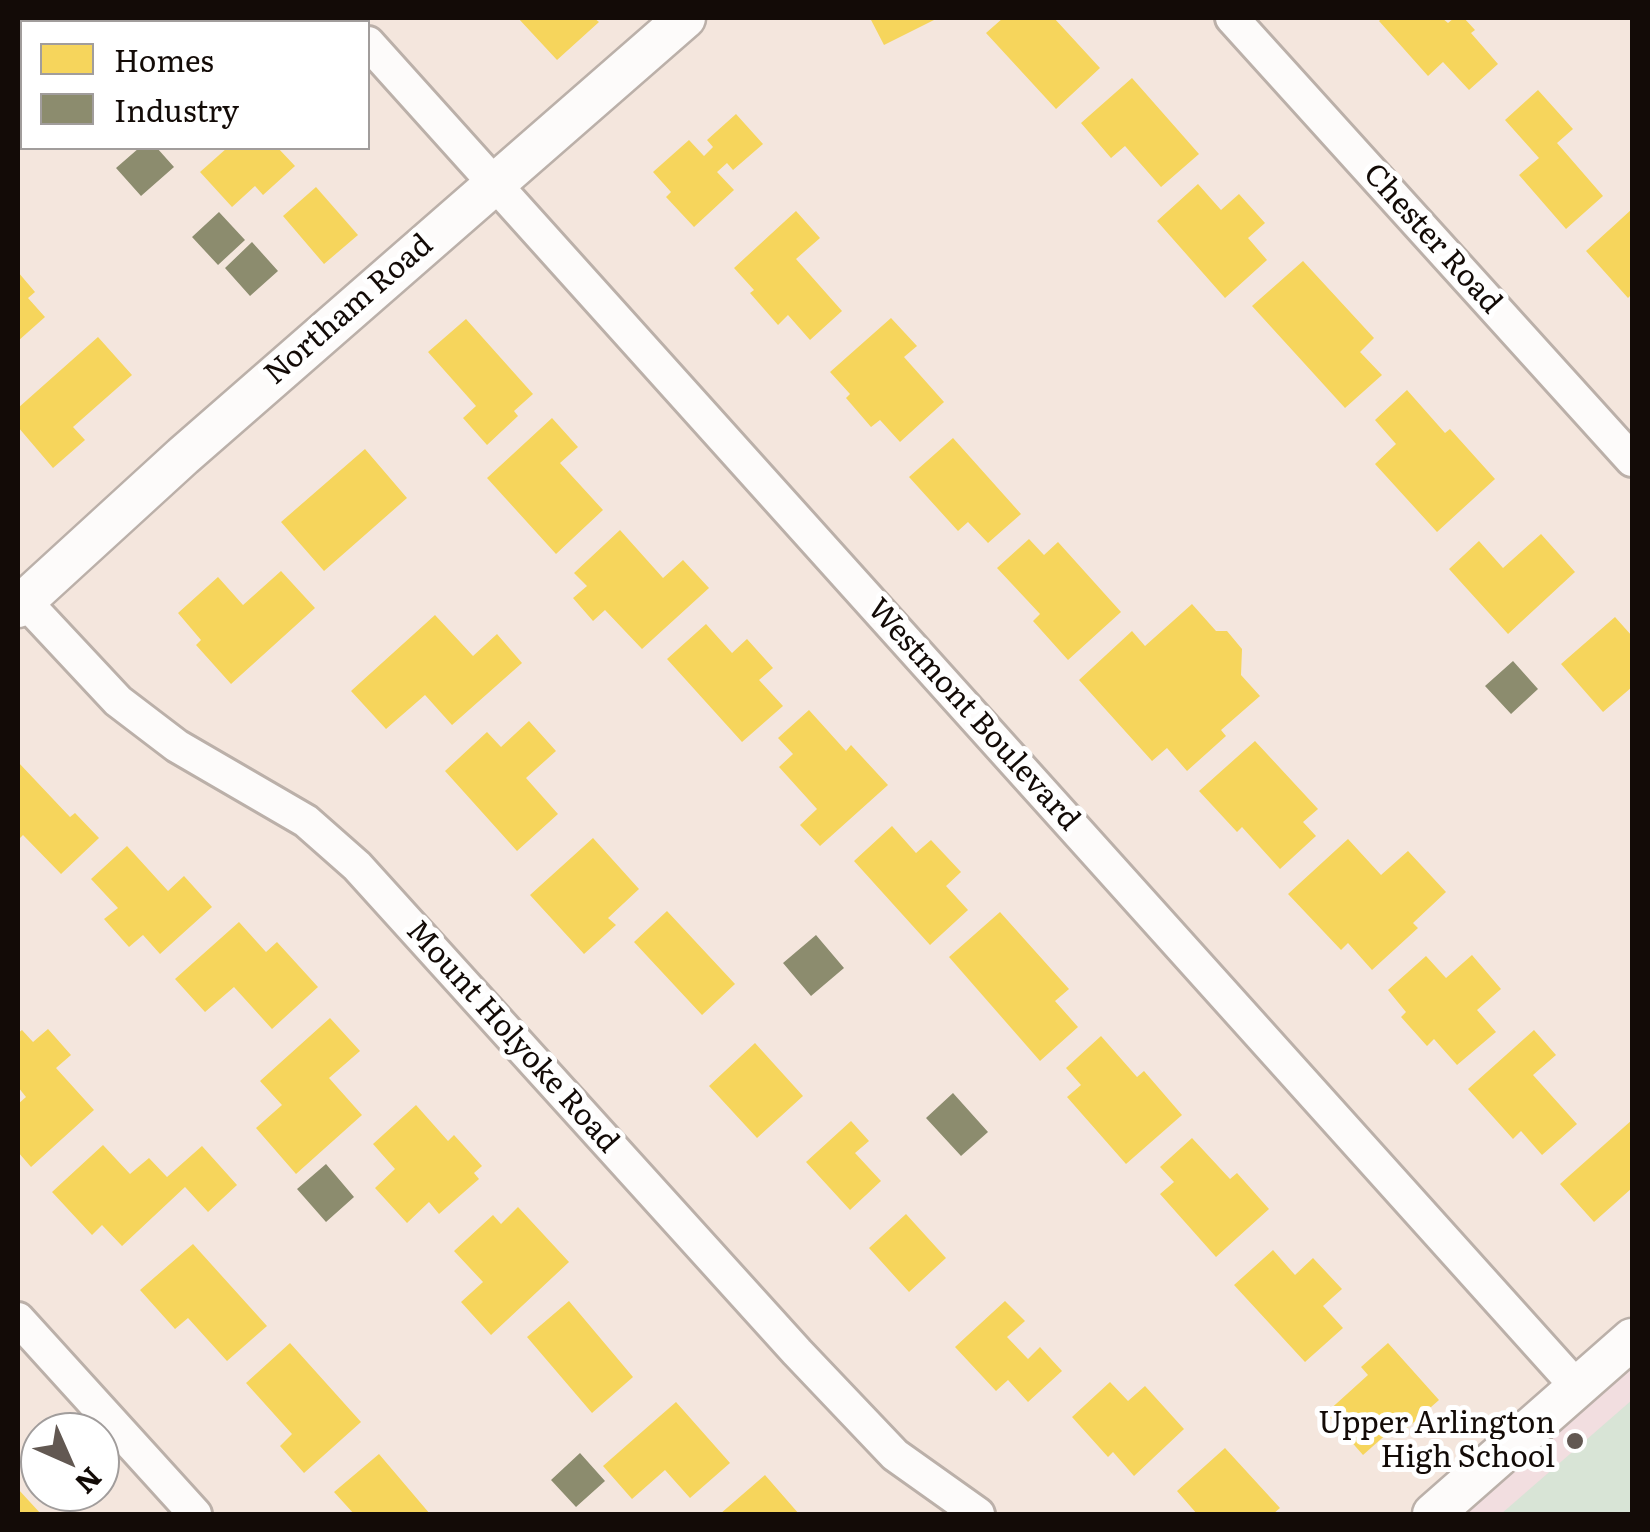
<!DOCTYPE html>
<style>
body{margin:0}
#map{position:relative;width:1650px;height:1532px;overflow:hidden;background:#f4e6dd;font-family:Literata,serif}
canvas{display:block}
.frame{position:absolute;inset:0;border:20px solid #130b07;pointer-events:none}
.legend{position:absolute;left:20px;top:20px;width:350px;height:130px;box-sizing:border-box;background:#fff;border:2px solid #a19d9c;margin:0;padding:12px 18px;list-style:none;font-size:30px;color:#130b07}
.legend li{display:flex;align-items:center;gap:20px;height:50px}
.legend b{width:50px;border:2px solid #a19d9c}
.north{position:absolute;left:20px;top:1412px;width:100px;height:100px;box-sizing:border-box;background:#fff;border:2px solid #a19d9c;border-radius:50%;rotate:135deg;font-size:28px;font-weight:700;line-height:40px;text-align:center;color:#130b07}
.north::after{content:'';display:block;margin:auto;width:35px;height:45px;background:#625852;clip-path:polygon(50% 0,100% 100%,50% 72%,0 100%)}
</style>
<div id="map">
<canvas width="1650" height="1532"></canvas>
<div class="frame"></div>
<ul class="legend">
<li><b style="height:28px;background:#f6d55c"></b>Homes</li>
<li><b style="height:28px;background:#8c8c6e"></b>Industry</li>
</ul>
<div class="north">N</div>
</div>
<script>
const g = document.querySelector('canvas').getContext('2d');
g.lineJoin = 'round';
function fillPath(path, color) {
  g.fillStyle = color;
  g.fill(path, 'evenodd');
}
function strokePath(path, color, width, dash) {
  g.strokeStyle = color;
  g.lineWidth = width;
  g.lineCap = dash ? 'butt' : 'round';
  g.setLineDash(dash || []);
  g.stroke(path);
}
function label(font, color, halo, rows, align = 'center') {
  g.font = font + ' Literata,serif';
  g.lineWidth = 10;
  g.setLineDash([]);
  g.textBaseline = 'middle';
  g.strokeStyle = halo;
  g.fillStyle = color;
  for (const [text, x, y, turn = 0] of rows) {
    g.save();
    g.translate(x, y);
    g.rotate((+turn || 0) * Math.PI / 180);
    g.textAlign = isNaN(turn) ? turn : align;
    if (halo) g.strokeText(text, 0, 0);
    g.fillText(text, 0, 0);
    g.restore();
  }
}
fillPath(new Path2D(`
 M1632,1339V1514H1433Z`), '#f2dee0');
fillPath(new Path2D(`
 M1632,1400V1514H1501Z`), '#d8e4d6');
fillPath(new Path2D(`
 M63,18H150L144,22H58Z
 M518,18H594L599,22L557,60Z
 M870,18H938L884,45Z
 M1003,18H1054L1100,68L1056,109L986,33Z
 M1382,18H1442L1448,23L1454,18H1464L1475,30L1471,33L1498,64L1469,90L1443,62L1428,76L1379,21Z
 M1132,78L1199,154L1161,187L1125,146L1111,158L1081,123Z
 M1538,90L1573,129L1557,143L1603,196L1566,229L1519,175L1539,158L1505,120Z
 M736,114L763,144L733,170L727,163L717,172L734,190L694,227L666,197L671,192L653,172L689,140L704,156L713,147L707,140Z
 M227,148H278L295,166L263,195L255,186L232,207L200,172Z
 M1198,184L1221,210L1239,194L1265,223L1248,238L1267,260L1225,298L1157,221Z
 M316,187L358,235L324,264L283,216Z
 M1632,209V294L1628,298L1586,251Z
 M796,211L820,238L796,259L842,311L810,340L788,315L778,325L750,293L754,290L734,268Z
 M1303,261L1374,338L1360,352L1382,375L1345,408L1252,306Z
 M18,272L35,292L28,298L45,317L18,341Z
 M891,318L917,346L904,357L944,402L900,442L880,420L871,427L846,398L850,394L830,372Z
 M466,319L533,394L514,411L518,416L487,445L463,418L476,406L428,352Z
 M98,337L132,375L73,427L85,440L53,468L18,427V408Z
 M1407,390L1445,433L1450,429L1495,479L1437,532L1375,464L1396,444L1375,420Z
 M552,418L578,447L560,463L603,510L556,554L487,478Z
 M953,438L1021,514L988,543L968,522L958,531L909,477Z
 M365,449L407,498L324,571L281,522Z
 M620,530L663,578L683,560L709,588L642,649L605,610L593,621L573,598L587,586L574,573Z
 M1541,534L1575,572L1508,634L1449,569L1479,541L1503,568Z
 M1029,539L1044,555L1058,542L1121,612L1068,660L1033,621L1040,614L997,568Z
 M281,571L315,608L231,684L196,645L201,640L178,613L218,577L243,605Z
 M1192,604L1216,631H1227L1242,649L1241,675L1260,696L1221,730L1226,736L1187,771L1167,748L1152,761L1079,680L1132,631L1145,646Z
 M435,615L473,656L497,634L522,663L452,725L425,695L386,729L351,691Z
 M1615,617L1632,636V687L1603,712L1561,664Z
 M706,624L732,653L747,639L773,668L759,680L783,706L742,742L667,659Z
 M809,710L846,751L851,745L888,785L820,846L800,825L817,809L779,767L793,754L778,738Z
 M529,721L556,751L526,778L558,814L517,851L445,771L487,732L501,747Z
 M1255,741L1318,809L1303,822L1316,836L1280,869L1242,827L1237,832L1199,791Z
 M18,762L70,817L75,813L99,838L61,874L23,835L18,840Z
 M892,826L916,853L931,840L961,872L946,886L968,910L930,945L854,861Z
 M593,838L639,889L608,918L616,925L584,954L530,895Z
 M1348,839L1381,875L1408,851L1446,892L1413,923L1418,928L1372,970L1348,943L1341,950L1288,894Z
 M127,846L168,891L184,876L212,907L160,954L143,935L129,947L104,919L118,908L91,879Z
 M667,911L735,984L702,1015L634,942Z
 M1000,912L1069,989L1055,1001L1078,1027L1040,1061L949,957Z
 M239,922L266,952L277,942L318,987L272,1029L234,987L205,1012L175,979Z
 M1472,955L1501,989L1477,1010L1496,1032L1457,1065L1434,1039L1427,1046L1401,1017L1406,1012L1388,990L1426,956L1446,978Z
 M330,1018L360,1051L329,1078L362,1115L296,1174L256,1128L282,1105L260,1081Z
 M48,1029L71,1055L56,1068L94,1110L31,1167L18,1152V1104L26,1097L18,1087V1033L22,1030L33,1042Z
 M1534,1030L1556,1055L1533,1075L1577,1124L1542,1155L1521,1131L1513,1139L1468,1089Z
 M1101,1036L1137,1077L1144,1071L1182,1115L1126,1164L1067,1097L1081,1085L1066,1068Z
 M755,1043L803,1096L757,1138L709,1086Z
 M416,1105L448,1141L454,1135L482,1166L474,1173L479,1179L439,1214L429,1202L407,1223L375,1188L395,1169L373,1144Z
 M1632,1120V1188L1594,1222L1560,1184Z
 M851,1121L869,1141L855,1153L881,1181L850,1210L806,1162Z
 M1192,1138L1230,1179L1237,1173L1269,1209L1216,1257L1160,1194L1174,1182L1160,1167Z
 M103,1145L130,1174L149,1158L167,1177L202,1146L237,1185L208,1212L185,1187L122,1246L102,1225L92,1235L52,1192Z
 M518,1207L569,1262L491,1335L461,1302L483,1282L454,1251L493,1215L501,1224Z
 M906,1214L946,1258L909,1292L869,1248Z
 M193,1244L267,1326L227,1361L188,1318L175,1329L140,1290Z
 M1273,1250L1295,1275L1313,1258L1342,1289L1323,1306L1343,1328L1305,1362L1234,1285Z
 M569,1301L633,1377L592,1413L527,1337Z
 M1005,1301L1025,1321L1007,1337L1028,1359L1040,1347L1062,1371L1028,1402L1008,1380L996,1391L955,1347Z
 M290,1343L361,1422L304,1473L280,1446L292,1434L246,1383Z
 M1388,1343L1439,1400L1396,1438L1390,1431L1363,1455L1326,1413L1368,1375L1361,1367Z
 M1110,1382L1128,1401L1145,1386L1184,1429L1134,1476L1113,1452L1108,1457L1072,1417Z
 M676,1402L730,1463L690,1498L665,1470L632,1499L603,1466Z
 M1225,1448L1280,1508L1273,1514H1197L1177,1491Z
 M379,1454L430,1514H354L334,1492Z
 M765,1475L799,1514H720Z
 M18,1489L41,1514H18Z`), '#f6d55c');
fillPath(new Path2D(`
 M139,148H157L174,167L141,196L116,168Z
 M219,212L245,240L218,265L192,237Z
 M252,242L278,271L250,296L225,268Z
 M1513,661L1538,689L1511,714L1485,686Z
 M816,935L844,968L811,996L783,963Z
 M953,1093L988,1132L961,1156L926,1118Z
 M326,1164L354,1197L326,1222L297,1189Z
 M580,1453L605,1481L576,1507L551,1480Z`), '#8c8c6e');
const minor = new Path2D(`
 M344,18L348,22
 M1232,18L1632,460
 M368,43L1577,1387
 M18,594L118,701L177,746L306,821L357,866L797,1352L895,1455L978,1514
 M18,1319L195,1514`);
const tertiary = new Path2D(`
 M18,607L183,456L685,18
 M1433,1514L1632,1339`);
strokePath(minor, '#bbb0a9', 38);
strokePath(tertiary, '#bbb0a9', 45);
strokePath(minor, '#fdfbfa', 32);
strokePath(tertiary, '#fdfbfa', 40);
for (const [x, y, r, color] of [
 [1575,1441,10,"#625852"]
]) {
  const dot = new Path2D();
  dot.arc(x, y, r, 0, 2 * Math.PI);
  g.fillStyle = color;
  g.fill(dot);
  strokePath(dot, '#fff', 4);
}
label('30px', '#130b07', '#fff', [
 ["Chester Road",1432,239,48],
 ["Northam Road",349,310,-41],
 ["Westmont Boulevard",973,715,48],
 ["Mount Holyoke Road",512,1037,48]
]);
label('30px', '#130b07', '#fff', [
 ["Upper Arlington",1555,1424],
 ["High School",1555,1458]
], 'right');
</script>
